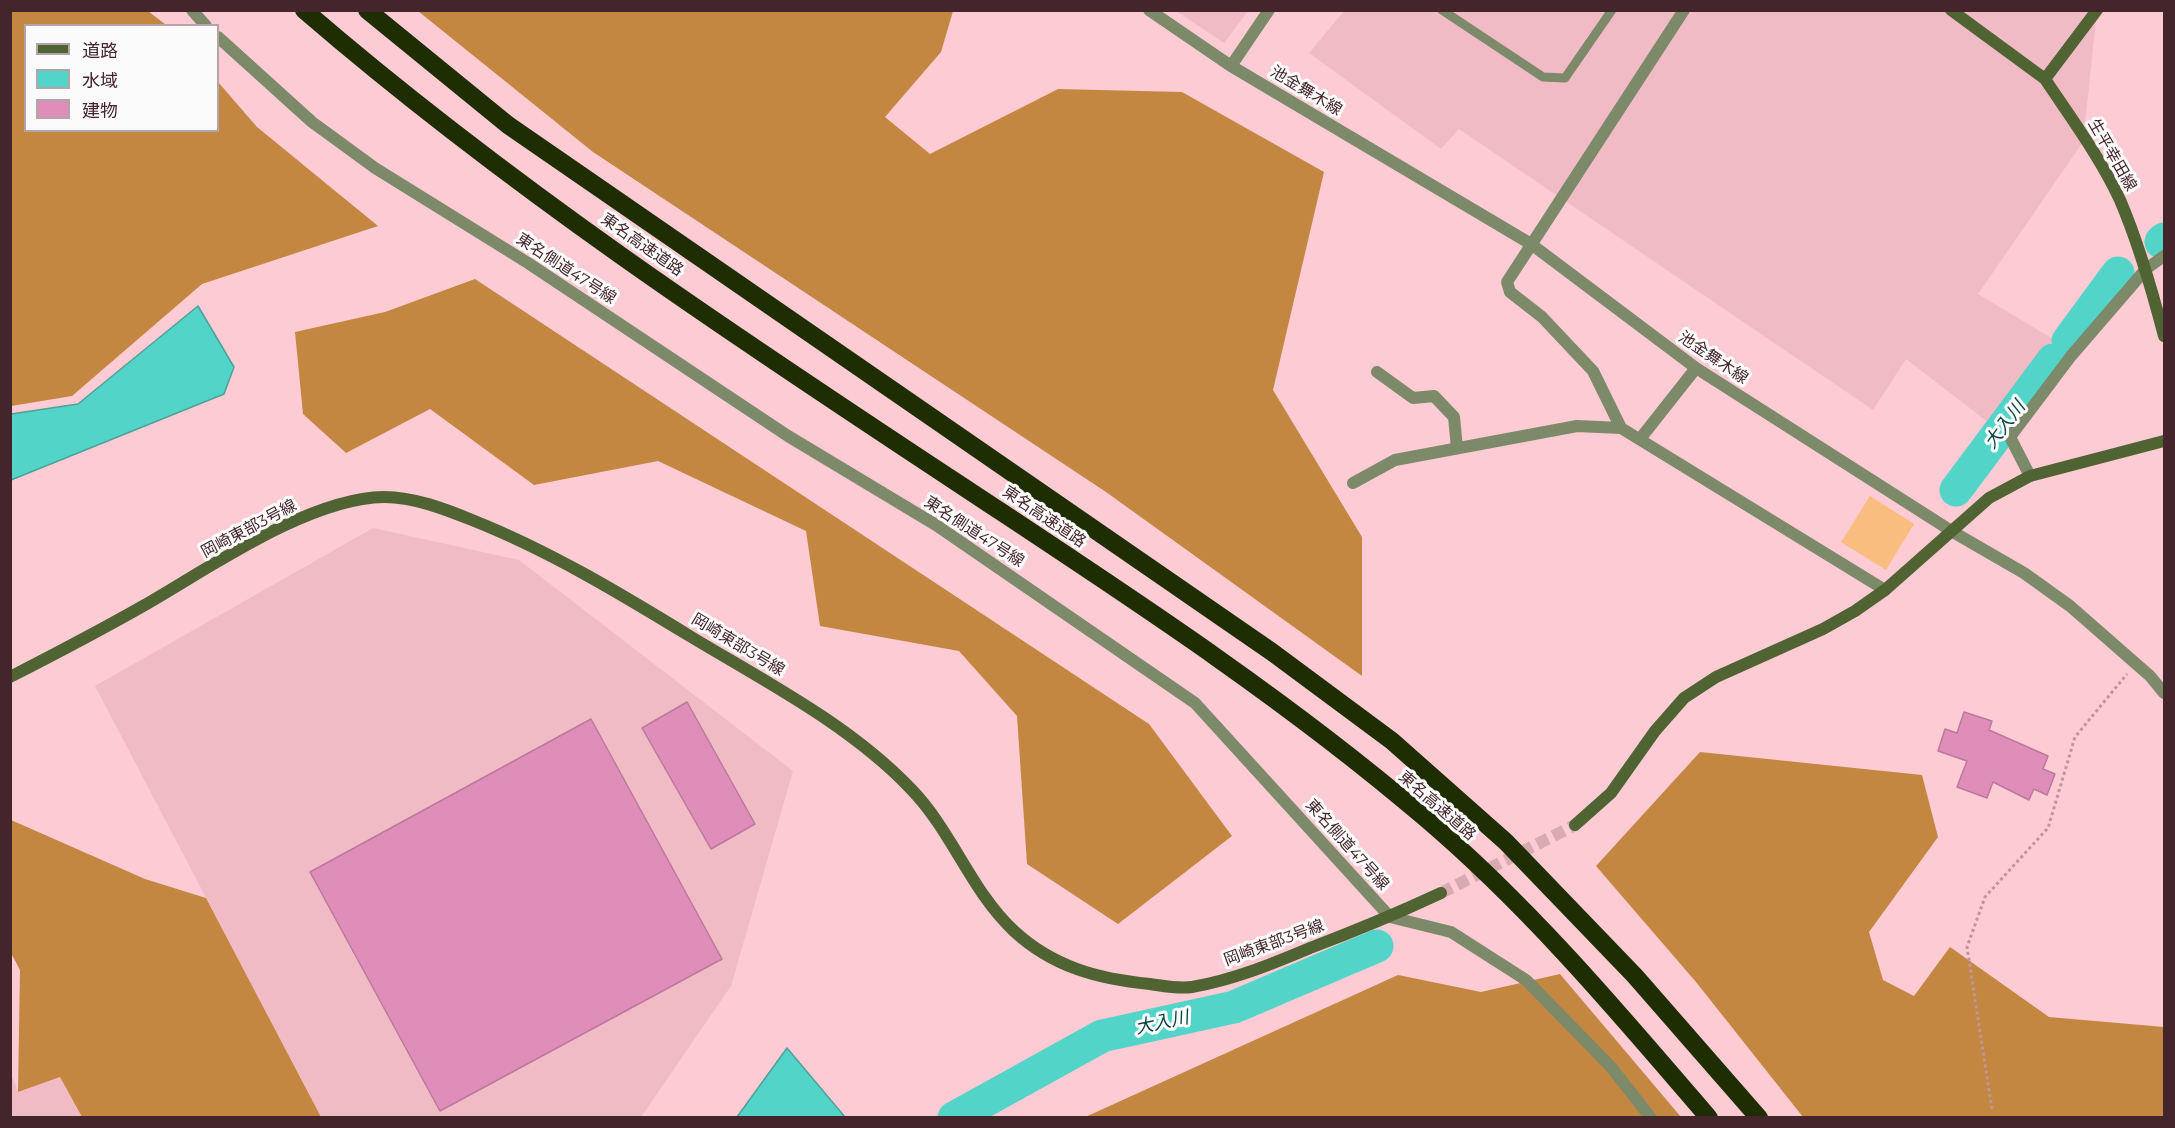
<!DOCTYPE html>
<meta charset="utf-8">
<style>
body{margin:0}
#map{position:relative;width:2175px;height:1128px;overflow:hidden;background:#fdcbd3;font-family:Montserrat,"Noto Sans JP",sans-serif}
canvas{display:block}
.frame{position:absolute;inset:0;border:12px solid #44252b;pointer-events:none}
.legend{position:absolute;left:24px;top:24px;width:195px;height:108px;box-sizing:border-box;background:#fbfbfb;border:2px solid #b2a5a8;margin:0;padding:8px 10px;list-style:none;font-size:18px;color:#44252b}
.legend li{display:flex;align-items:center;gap:12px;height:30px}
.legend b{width:30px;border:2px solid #b2a5a8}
</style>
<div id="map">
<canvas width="2175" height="1128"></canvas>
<div class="frame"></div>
<ul class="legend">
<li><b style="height:8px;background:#506332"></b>道路</li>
<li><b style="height:16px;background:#53d4c8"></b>水域</li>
<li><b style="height:16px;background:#df8db9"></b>建物</li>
</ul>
</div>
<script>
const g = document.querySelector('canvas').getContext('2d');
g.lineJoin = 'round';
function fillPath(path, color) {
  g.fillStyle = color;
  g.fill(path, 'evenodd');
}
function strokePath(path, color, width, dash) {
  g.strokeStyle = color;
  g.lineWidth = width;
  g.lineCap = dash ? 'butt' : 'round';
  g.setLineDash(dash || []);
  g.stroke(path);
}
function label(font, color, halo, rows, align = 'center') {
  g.font = font + ' Montserrat,"Noto Sans JP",sans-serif';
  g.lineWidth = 6;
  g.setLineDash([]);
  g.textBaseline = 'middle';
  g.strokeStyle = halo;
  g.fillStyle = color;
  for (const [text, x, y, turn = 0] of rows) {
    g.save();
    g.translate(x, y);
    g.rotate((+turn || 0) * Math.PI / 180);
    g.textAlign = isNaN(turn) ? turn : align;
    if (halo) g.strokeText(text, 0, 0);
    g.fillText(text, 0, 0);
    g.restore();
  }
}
fillPath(new Path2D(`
 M1176,11L1248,10V11L1224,43Z
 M1344,11H2097L2083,142L1978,294L2053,339L1993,426L1906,359L1873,410L1459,129L1441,149L1309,53Z
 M373,528L519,560L793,771L731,986L641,1117H321L95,686Z
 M10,1071L18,1092L60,1077L82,1117H11Z`), '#f1bbc5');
fillPath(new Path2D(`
 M1870,496L1914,524L1886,570L1841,542Z`), '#f8bd7f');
fillPath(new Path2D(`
 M11,10L148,11L166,25L26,26V130H218V82L257,127L378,226L202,284L72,396L11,406Z
 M418,11H953L941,52L885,117L930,154L1058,89L1182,92L1324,172L1273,390L1362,537V676L1106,492L593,152Z
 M475,279L1149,724L1232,836L1118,924L1027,864L1017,716L959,651L820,626L806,531L658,461L534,485L430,409L346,453L303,414L295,332L385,312Z
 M1700,752L1922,775L1938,837L1869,932L1883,980L1914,996L1950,947L2049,1017L2164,1027V1117H1803L1696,982L1596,866Z
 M11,820L145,879L206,898L321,1117H82L60,1077L18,1092L20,970L11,953Z
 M1560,974L1681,1117L1083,1118L1398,975L1481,992Z`), '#c48742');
const water = new Path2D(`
 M198,306L234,367L224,394L11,480V414L78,404Z
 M787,1048L845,1117H737Z`);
fillPath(water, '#53d4c8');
strokePath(water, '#4ea099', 1.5);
strokePath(new Path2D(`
 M2161,242L2164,239
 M2068,341L2118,273
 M1956,490L2053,360
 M954,1118L1102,1036L1234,1007L1377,946`), '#53d4c8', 33);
const building = new Path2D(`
 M687,702L755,824L711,849L642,728Z
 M1964,712L1992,721L1989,730L2048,756L2043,769L2055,774L2047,795L2034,789L2029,800L1993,782L1987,798L1957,787L1967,761L1938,751L1945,729L1957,733Z
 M591,719L722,959L440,1111L310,872Z`);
fillPath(building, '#df8db9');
strokePath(building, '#bc799d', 1.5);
strokePath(new Path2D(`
 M1441,893L1575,825`), '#d8aab1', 12, [12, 6]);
strokePath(new Path2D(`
 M1992,1109L1967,947L1985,897L2048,828L2075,737L2127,674`), '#c0949b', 3, [3, 3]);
strokePath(new Path2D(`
 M1442,10L1543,77L1565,78L1612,10`), '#7c8a69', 9);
strokePath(new Path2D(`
 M192,10L206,26
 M1149,10L1231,66L1531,244L1696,368L1953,532L2024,573L2070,606L2150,676L2164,693
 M218,37L312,122L375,168L528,263L788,436L936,525L1195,703L1390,917L1451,932L1526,980L1611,1067L1651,1118
 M1231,66L1269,10
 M1377,372L1413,398L1434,396L1454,417L1457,448
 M1621,428L1593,371L1542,317L1510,292L1507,282L1684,10
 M1640,439L1696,368
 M2030,476L2010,437L2071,356L2146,269L2164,256
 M1353,483L1395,460L1577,426L1621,428L1885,590`), '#7c8a69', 12);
strokePath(new Path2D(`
 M1951,10L2045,79
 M2097,10L2045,79C2071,118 2100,157 2120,200C2139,244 2152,290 2164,336
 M10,677C55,654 99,631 143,606C208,569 308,498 384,497C414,497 445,509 472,520C550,551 621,594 693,638C768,683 851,726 911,789C952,831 971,891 1014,931C1053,967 1098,979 1150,984C1164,986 1179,989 1192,987C1233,980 1272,964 1310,948C1355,931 1398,913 1441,893
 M1575,825L1611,793L1655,731L1684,698L1716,677L1823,629L1855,611L1885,590L1989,498L2030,476L2164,441`), '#506332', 12);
strokePath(new Path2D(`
 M304,10C509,187 736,337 962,486C1119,590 1280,694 1424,817C1529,906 1619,1013 1709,1118
 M367,10L508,125L1272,652L1392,741L1506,842L1635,976L1759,1118`), '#1f2e02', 18);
label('16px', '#44252b', '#fbfbfb', [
 ["池金舞木線",1306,91,31],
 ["生平幸田線",2112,155,60],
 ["東名高速道路",642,245,35],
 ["東名側道47号線",566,269,33],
 ["池金舞木線",1713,358,34],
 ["東名高速道路",1044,517,34],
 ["岡崎東部3号線",249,529,-28],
 ["東名側道47号線",974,532,33],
 ["岡崎東部3号線",738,645,31],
 ["東名高速道路",1437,806,41],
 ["東名側道47号線",1347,845,48],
 ["岡崎東部3号線",1274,943,-20]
]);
label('italic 18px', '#07443f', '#fbfbfb', [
 ["大入川",2005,425,-53],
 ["大入川",1162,1023,-12]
]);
</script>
